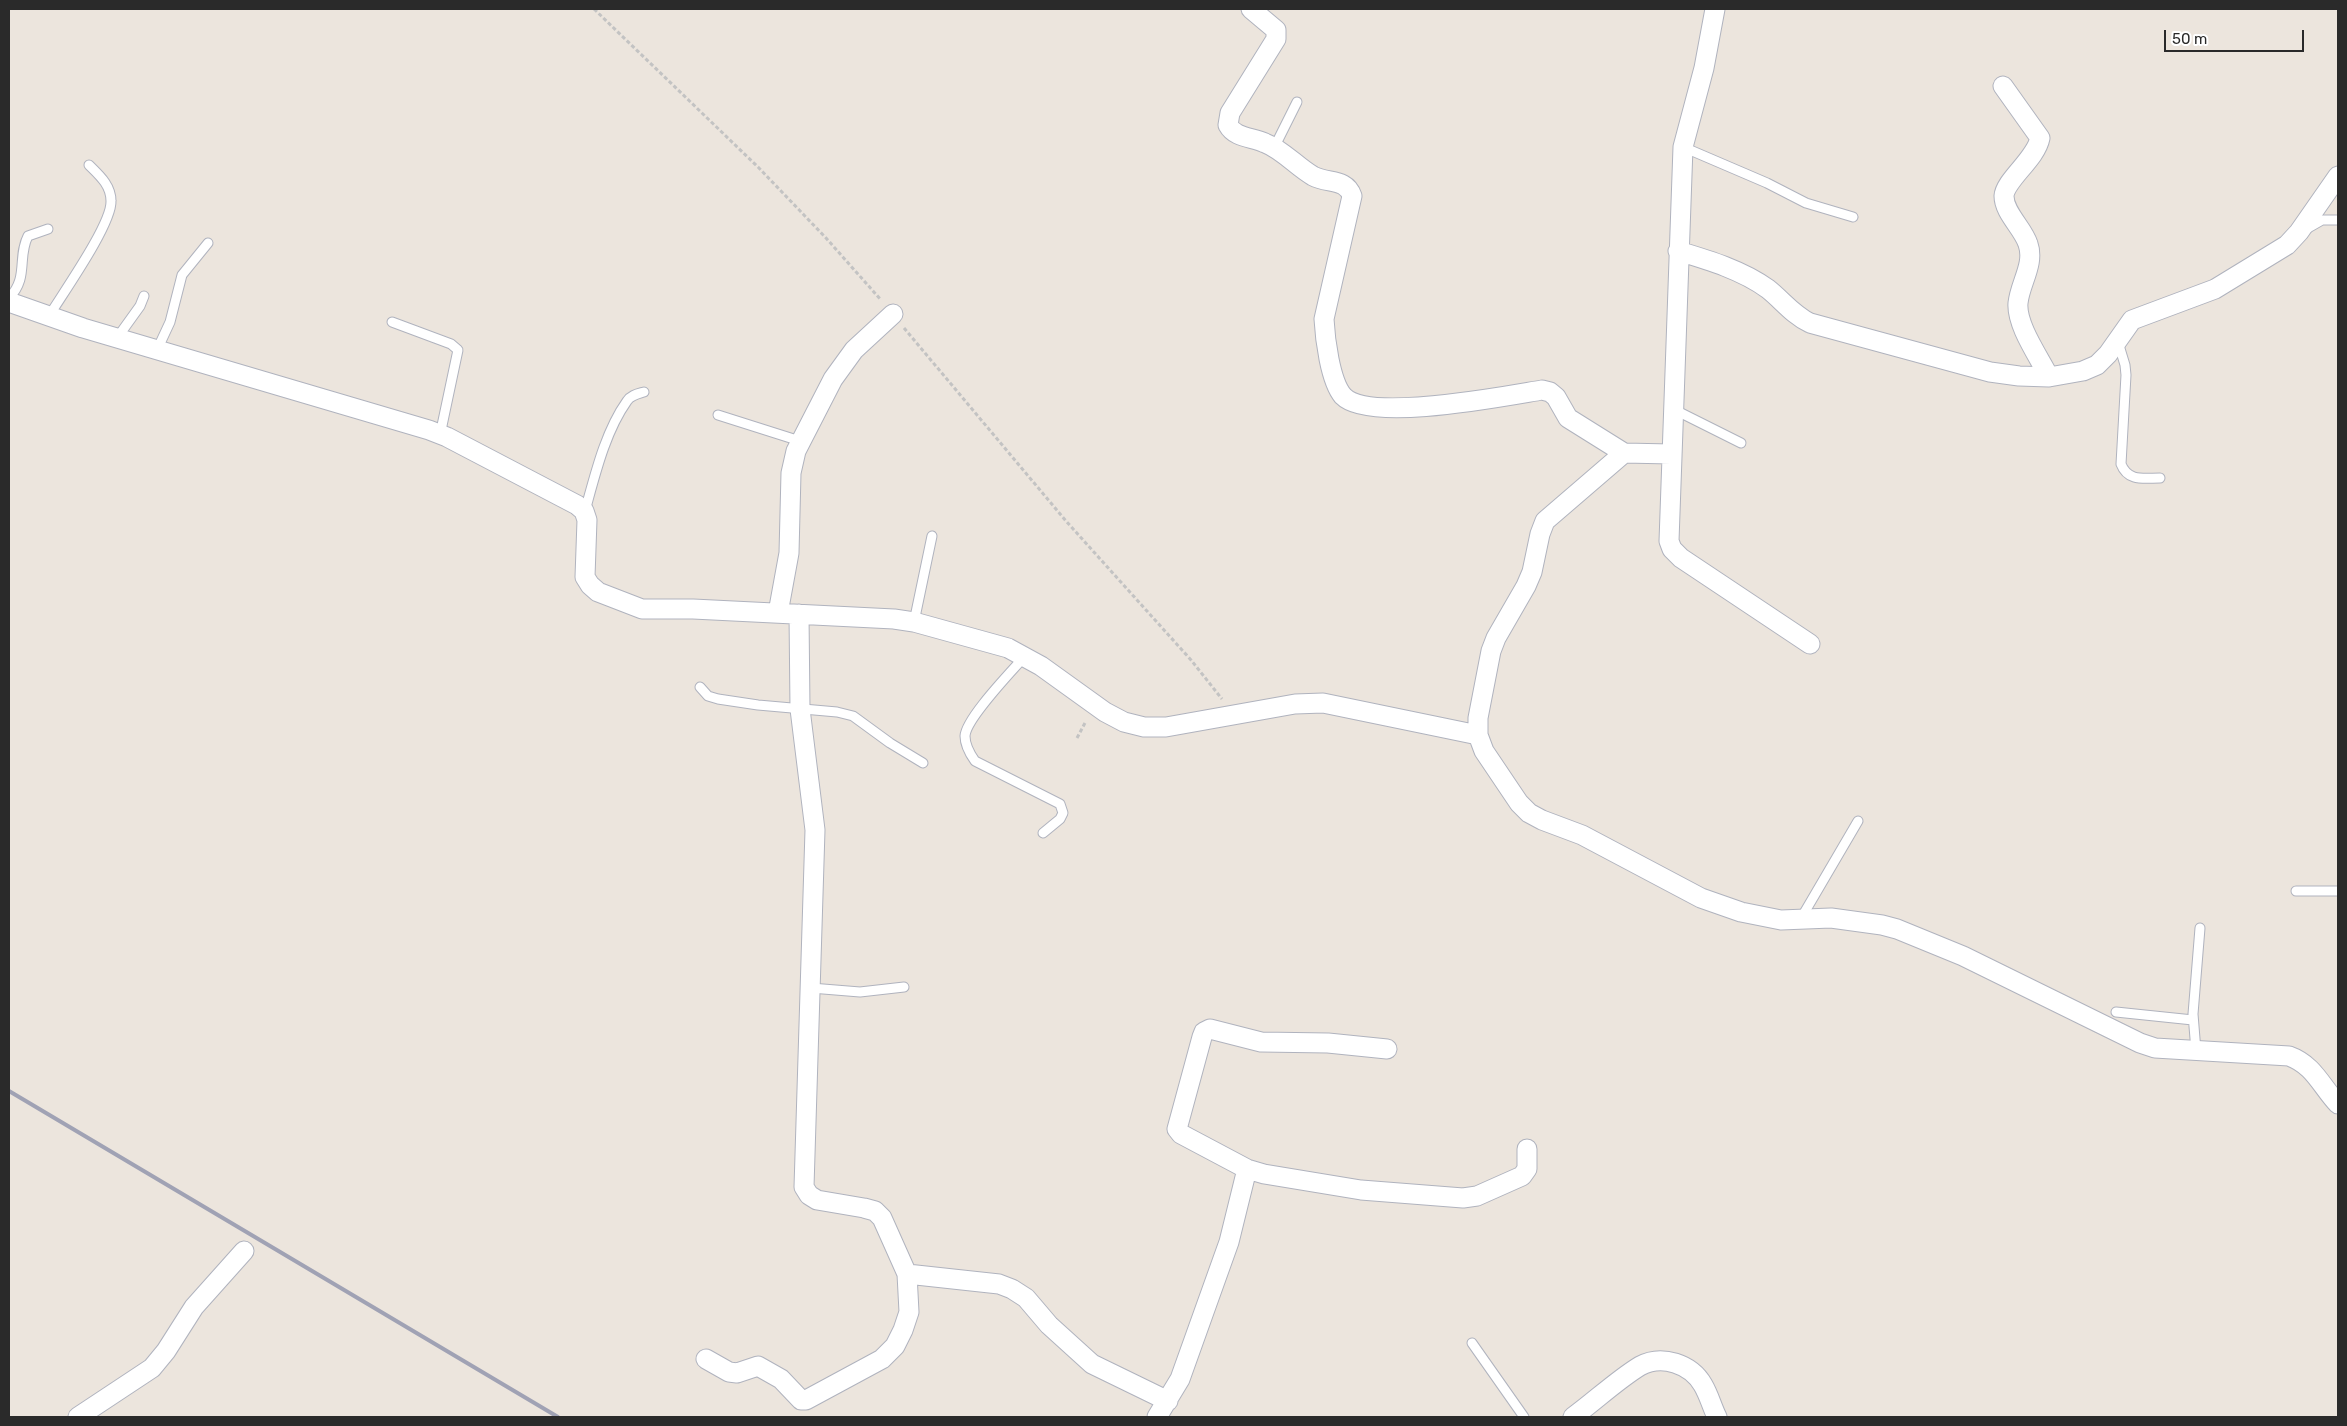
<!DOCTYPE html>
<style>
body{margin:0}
#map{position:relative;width:2347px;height:1426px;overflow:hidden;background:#ece5dd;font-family:Rubik,sans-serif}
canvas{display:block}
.frame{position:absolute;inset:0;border:10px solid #2a2a2a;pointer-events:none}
.scale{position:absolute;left:2164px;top:30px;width:140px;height:22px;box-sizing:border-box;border:2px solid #2a2a2a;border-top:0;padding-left:6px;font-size:15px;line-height:18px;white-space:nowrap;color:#2a2a2a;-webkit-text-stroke:4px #fff;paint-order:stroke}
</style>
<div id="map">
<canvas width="2347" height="1426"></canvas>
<div class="frame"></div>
<div class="scale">50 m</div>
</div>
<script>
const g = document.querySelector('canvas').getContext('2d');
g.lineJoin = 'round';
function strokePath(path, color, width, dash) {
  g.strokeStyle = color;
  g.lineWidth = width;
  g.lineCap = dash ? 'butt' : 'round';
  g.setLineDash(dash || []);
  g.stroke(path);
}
const lane = new Path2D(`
 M1683,147L1767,183L1806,203L1853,217
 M1274,148L1297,102
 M2308,228L2322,220H2338
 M9,298C29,278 17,257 28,236L48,229
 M49,316C63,293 112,224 111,201C111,185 99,175 89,165
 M392,322L451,344L458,350L440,435
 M117,338L140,306L144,296
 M2118,342L2125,365L2126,375L2121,464C2128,482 2144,478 2160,478
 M157,350L170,322L182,275L208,243
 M1673,409L1741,443
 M718,415L800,441
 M585,511C595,475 605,432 627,401C631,395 637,394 644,392
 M914,622L932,536
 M1025,656C1012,671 966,718 965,736C965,745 970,754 975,761L1060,804L1063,813L1060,819L1043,833
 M700,687L708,696L718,699L758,705L837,712L853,716L890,743L923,763
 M2296,891H2338
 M1800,920L1858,821
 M811,988L860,992L904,987
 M2116,1012L2193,1020
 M2196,1051L2193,1014L2200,928
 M1472,1343L1524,1417`);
const street = new Path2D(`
 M1251,9L1276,30V39L1230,113L1228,125C1235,138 1252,137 1265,143C1283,150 1297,167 1313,176C1328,184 1346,178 1352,196L1324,319C1325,338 1330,381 1343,396C1369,423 1505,396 1542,390L1550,392L1556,397L1568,418L1624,453L1671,454
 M1715,9L1704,68L1683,147L1669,541L1672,549L1681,558L1810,644
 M2003,86L2040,138C2036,159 2005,180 2004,196C2004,213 2023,228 2028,244C2035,264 2020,283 2018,303C2016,325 2039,357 2049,377
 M1678,251C1708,260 1742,270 1768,289C1782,300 1793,315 1810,323L1990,372L2019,376L2049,377L2083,371L2097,365L2108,354L2132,320L2215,289L2287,245L2299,232L2338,176
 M9,302L83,328L429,430L447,437L577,505L584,511L587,520L585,577L590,585L598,592L642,609H693L894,619L914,622L1008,648L1041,666L1105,712L1124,722L1144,727H1166L1295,704L1323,703L1478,735
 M1624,453L1545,521L1540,534L1532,572L1526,586L1496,638L1491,651L1478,718V735L1484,751L1519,803L1529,813L1542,820L1582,835L1701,898L1741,912L1781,920L1831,918L1882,925L1897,929L1963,956L2140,1043L2155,1048L2289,1056C2314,1065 2321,1086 2338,1104
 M778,613L789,553L791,473L796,451L833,379L854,350L893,314
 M1387,1049L1328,1043L1261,1042L1210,1029L1204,1032L1202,1037L1177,1129L1181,1134L1247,1169L1264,1174L1361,1190L1463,1198L1477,1196L1522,1176L1527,1169V1149
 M907,1274L999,1284L1012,1289L1026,1298L1049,1325L1092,1364L1168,1401
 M706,1359L729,1372L737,1373L758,1366L781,1379L801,1400H806L882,1359L895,1346L903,1330L909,1312L907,1274L882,1218L875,1211L864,1208L817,1200L809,1195L804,1187L815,830L800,709L799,614
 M78,1417L152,1368L166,1351L194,1307L244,1251
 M1157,1417L1180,1379L1229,1242L1247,1169
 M1573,1417C1595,1401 1617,1380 1640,1366C1662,1354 1691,1364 1703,1385C1709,1395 1712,1407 1717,1417`);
strokePath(lane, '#b0b3be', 11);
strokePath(street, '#b0b3be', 21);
strokePath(new Path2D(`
 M594,9L758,167L826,238L881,300
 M904,328L1066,521L1191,660L1222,699
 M1077,738L1086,721`), '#c3c3c3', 3, [4, 2.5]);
strokePath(lane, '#fff', 9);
strokePath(street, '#fff', 19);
strokePath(new Path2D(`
 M9,1091L558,1417`), '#a0a2b4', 4);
</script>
